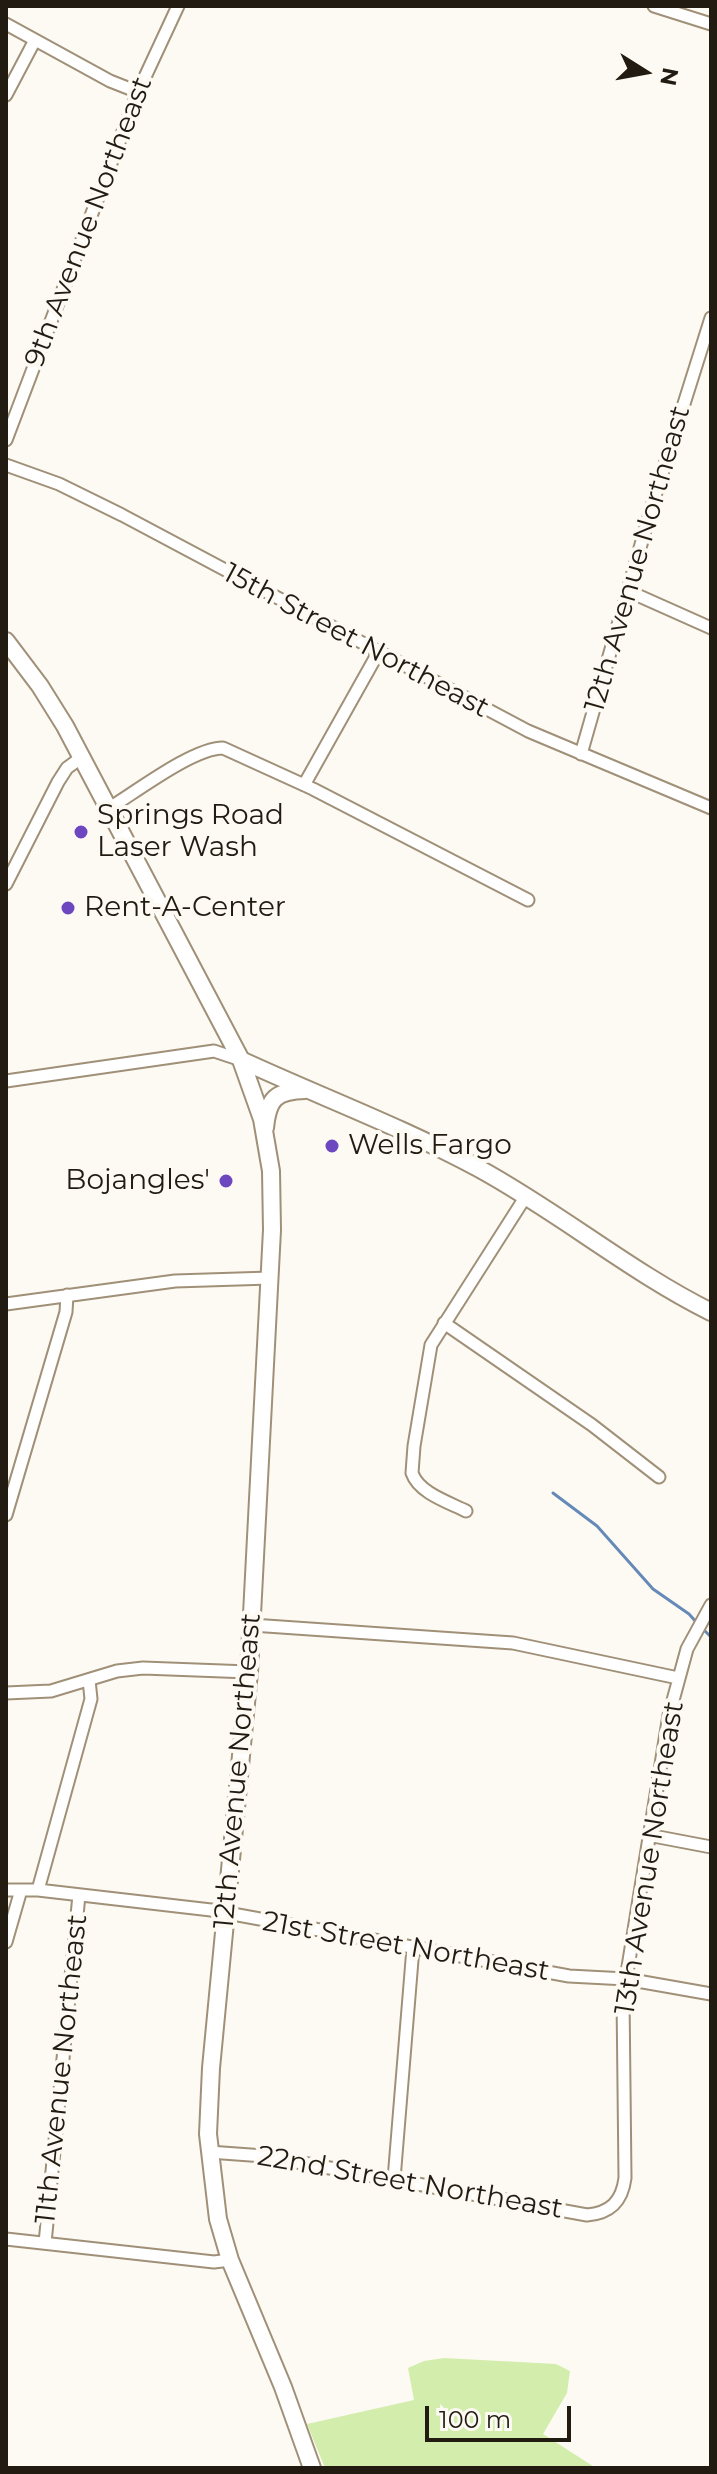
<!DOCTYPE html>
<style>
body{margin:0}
#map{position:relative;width:717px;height:2474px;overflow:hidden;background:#fdfaf4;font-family:Montserrat,sans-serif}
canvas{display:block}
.frame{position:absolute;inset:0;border:8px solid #211b11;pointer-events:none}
.north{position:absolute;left:605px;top:32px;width:80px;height:80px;-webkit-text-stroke:6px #fdfaf4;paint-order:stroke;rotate:101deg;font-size:22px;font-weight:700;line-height:32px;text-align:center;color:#211b11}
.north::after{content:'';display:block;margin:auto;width:28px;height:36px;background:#211b11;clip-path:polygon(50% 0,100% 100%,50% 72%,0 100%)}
.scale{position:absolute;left:425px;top:2406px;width:146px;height:36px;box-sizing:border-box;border:4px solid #211b11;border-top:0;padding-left:10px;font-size:24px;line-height:28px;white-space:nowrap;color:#211b11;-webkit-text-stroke:6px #fdfaf4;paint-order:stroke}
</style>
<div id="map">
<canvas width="717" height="2474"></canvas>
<div class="frame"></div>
<div class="north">N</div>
<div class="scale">100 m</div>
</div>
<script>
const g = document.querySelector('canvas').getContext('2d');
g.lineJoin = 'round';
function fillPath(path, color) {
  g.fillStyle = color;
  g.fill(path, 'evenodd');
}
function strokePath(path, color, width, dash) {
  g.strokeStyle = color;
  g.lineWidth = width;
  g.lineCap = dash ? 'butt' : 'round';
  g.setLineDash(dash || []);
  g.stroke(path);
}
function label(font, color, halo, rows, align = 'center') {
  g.font = font + ' Montserrat,sans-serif';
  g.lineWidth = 8;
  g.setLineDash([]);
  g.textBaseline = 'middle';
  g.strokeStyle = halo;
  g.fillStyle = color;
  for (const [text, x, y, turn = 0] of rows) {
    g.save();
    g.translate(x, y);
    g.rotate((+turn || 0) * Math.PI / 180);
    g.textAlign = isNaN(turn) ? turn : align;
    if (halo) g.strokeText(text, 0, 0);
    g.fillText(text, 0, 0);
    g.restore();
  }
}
fillPath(new Path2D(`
 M444,2358L556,2364L570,2371L567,2393L543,2434L596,2468H325L307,2424L414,2400L408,2368L424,2361Z`), '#d3edad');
strokePath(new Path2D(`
 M553,1493L597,1526L653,1589L689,1614L697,1623
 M703,1629L711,1637`), '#668ab7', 3);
const street = new Path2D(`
 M654,6L711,24
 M6,24L110,81L138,92
 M6,95L35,40
 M6,440L138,92L178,6
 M6,465L59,484L122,515L528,731L711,808
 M628,591L711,628
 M581,754L654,499L711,318
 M304,785L378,653
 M108,809C136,792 193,748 223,748L313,789L528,900
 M6,884L58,782L67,768L82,757
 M6,1081L214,1051L241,1060
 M6,1304L175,1281L270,1278
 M444,1323L592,1425L659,1477
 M466,1511C448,1502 419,1493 412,1473L414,1446L431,1345L526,1196
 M6,1515L66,1312L67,1295
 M252,1625L513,1643L678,1678
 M6,1693L51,1691L117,1671L143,1668L249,1672
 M648,1835L711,1847
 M6,1890H38L211,1910L569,1976L626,1979L711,1994
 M38,1890L91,1699L89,1680
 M6,1942L21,1890
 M209,2152L264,2156L587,2215C610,2213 622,2202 625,2178L623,1996L626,1979L669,1715L687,1649L711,1605
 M394,2179L413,1948
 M6,2239L214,2262L230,2260
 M45,2243L79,1895`);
const secondary = new Path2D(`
 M6,641L40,686L65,726L241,1060L262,1119L271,1171L272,1230L249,1672L211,2068L208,2134L218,2219L230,2260L283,2387L312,2468
 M241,1060C319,1096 402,1127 478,1168C559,1212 629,1271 711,1312
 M265,1128C268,1098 276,1091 305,1090`);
strokePath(street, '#a09078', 15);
strokePath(secondary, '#a09078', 20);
strokePath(street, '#fff', 11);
strokePath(secondary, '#fff', 16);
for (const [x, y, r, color] of [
 [81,832,8,"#6c47c0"],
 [68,908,8,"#6c47c0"],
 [332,1146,8,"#6c47c0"],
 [226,1181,8,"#6c47c0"]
]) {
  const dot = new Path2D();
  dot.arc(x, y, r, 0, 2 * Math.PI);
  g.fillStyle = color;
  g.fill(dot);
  strokePath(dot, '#fdfaf4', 3);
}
label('28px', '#211b11', '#fdfaf4', [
 ["9th Avenue Northeast",89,222,-69],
 ["12th Avenue Northeast",638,559,-74],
 ["15th Street Northeast",356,641,28],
 ["12th Avenue Northeast",238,1771,-85],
 ["13th Avenue Northeast",650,1858,-81],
 ["21st Street Northeast",406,1947,10],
 ["11th Avenue Northeast",62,2069,-84],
 ["22nd Street Northeast",410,2183,10]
]);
label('28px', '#211b11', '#fdfaf4', [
 ["Springs Road",97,816],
 ["Laser Wash",97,848],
 ["Rent-A-Center",84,908],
 ["Wells Fargo",348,1146],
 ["Bojangles'",210,1181,"right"]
], 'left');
</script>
